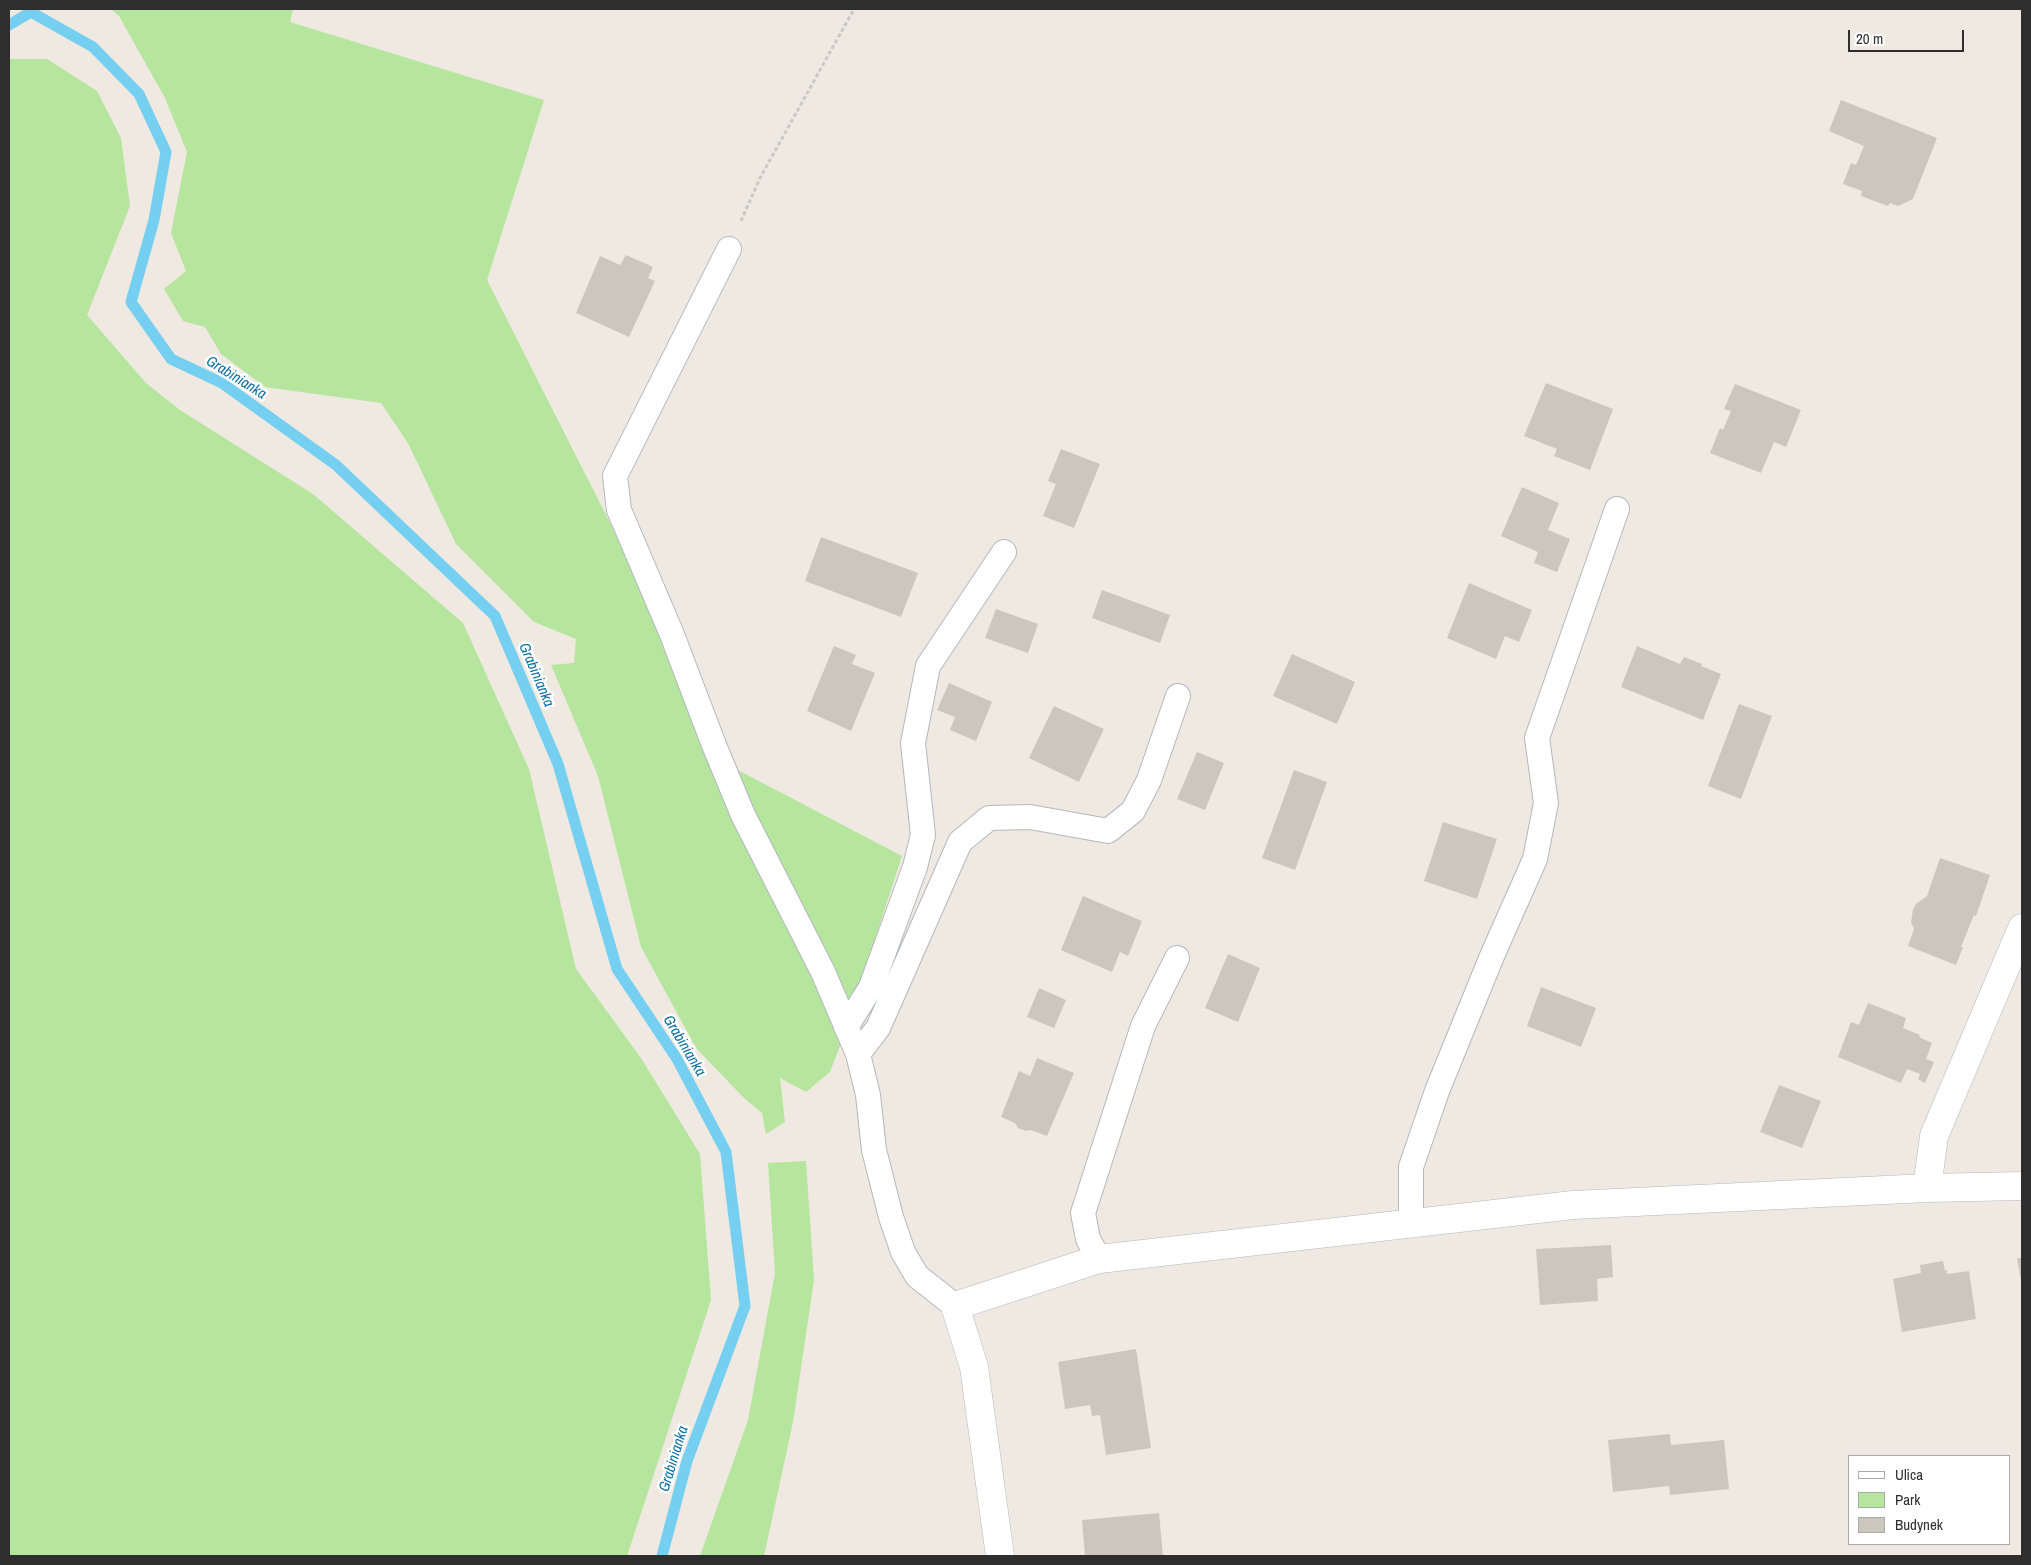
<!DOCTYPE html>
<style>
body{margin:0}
#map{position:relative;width:2031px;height:1565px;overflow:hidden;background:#efe9e1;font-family:"Archivo Narrow",sans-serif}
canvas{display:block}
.frame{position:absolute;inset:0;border:10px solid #2e2e2e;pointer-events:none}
.legend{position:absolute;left:1848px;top:1455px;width:162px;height:90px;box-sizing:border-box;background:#fff;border:1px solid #ababab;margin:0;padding:6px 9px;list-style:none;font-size:15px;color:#2e2e2e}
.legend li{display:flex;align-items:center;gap:10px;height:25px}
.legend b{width:25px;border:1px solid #ababab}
.scale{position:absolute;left:1848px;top:30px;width:116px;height:22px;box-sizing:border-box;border:2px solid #2e2e2e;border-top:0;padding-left:6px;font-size:15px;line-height:18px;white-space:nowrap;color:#2e2e2e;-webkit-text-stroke:4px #fff;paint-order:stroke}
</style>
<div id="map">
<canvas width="2031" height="1565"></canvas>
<div class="frame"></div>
<ul class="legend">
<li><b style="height:6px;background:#fff"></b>Ulica</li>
<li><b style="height:14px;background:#b6e59e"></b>Park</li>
<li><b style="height:14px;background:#cbc7bf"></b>Budynek</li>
</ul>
<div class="scale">20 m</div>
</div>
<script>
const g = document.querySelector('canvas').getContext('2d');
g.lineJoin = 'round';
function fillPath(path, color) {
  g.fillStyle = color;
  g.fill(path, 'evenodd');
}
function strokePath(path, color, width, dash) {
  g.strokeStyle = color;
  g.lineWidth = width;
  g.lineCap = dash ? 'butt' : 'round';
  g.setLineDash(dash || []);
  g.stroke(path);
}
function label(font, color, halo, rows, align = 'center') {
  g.font = font + ' "Archivo Narrow",sans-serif';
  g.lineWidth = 5;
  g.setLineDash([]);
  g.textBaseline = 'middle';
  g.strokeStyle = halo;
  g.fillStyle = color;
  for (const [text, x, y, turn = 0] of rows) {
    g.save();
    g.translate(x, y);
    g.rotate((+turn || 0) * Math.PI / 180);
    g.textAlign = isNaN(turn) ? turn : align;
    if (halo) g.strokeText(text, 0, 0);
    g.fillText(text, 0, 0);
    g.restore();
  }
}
fillPath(new Path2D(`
 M111,9H293L290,22L544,100L487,280L734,768L902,856L843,1038L830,1072L806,1092L780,1078L785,1122L766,1134L762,1113L744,1098L696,1048L641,947L598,776L551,665L574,663L576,639L534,622L456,544L408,443L381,403L265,387L221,354L205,327L183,321L164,289L186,271L171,233L187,152L165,98L119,16Z
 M9,59H47L97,91L121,138L130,206L87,315L146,383L180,410L313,494L463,623L529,769L576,969L641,1058L700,1154L711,1300L627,1556H9Z
 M806,1161L814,1280L793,1422L764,1556H700L748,1420L775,1273L768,1163Z`), '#b6e59e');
strokePath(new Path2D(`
 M9,25L31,12L93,47L139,94L166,152L154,220L131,302L171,359L222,383L336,465L495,616L558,764L617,969L677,1059L726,1152L745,1306L687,1461L662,1556`), '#75cff0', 11);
fillPath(new Path2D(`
 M1841,100L1937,138L1913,199L1898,206L1890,203L1888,206L1861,196L1862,191L1843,184L1851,163L1856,165L1864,146L1829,131Z
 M626,255L653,267L648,278L655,281L629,337L576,313L600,256L620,265Z
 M1546,383L1613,409L1590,470L1554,456L1557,449L1524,436Z
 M1735,384L1801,410L1786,447L1774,442L1761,473L1710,453L1720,428L1723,430L1731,411L1724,409Z
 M1061,449L1100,464L1074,528L1043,516L1056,484L1048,481Z
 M1522,487L1559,503L1548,530L1570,539L1557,572L1534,563L1538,552L1501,536Z
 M821,537L918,573L901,617L805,581Z
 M1469,583L1532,610L1519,642L1505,636L1496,659L1447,638Z
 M1102,590L1170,615L1160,643L1092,618Z
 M996,609L1038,624L1028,653L985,638Z
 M834,646L856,655L852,664L875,673L851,731L807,711Z
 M1637,646L1680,664L1684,657L1702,664L1701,666L1721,674L1703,720L1621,687Z
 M1292,654L1355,682L1337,724L1273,696Z
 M949,683L992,702L976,741L950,730L955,717L937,710Z
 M1739,704L1772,716L1741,799L1708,786Z
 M1054,706L1104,729L1079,782L1029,758Z
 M1197,752L1224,763L1205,810L1177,799Z
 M1294,770L1327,782L1295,870L1262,858Z
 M1443,822L1497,839L1477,899L1424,881Z
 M1940,858L1990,875L1976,916L1974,915L1961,947H1963L1956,965L1908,946L1914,929L1911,922L1913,910L1916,904L1927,896Z
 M1083,896L1142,921L1128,956L1120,952L1112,972L1061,950Z
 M1228,954L1260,968L1238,1022L1205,1008Z
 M1541,987L1596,1008L1581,1047L1527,1026Z
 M1039,988L1066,1000L1054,1028L1027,1017Z
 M1868,1003L1906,1018L1903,1028L1920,1035L1919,1037L1932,1043L1926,1059L1934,1062L1925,1083L1918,1079L1920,1074L1907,1069L1901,1083L1838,1057L1851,1022L1859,1025Z
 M1037,1058L1074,1073L1047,1136L1031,1130L1026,1131L1018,1128L1015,1123L1001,1117L1019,1071L1030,1076Z
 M1779,1085L1821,1101L1802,1148L1760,1132Z
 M1611,1245L1613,1277L1597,1279L1598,1301L1540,1305L1536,1249Z
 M2017,1258H2022V1281H2021Z
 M1943,1261L1945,1271L1947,1270V1274L1969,1271L1976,1319L1902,1332L1893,1279L1921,1273L1920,1265Z
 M1136,1349L1151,1448L1106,1455L1100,1415L1092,1416L1090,1405L1065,1409L1058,1362Z
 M1670,1434L1671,1445L1724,1440L1729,1489L1670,1495L1669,1486L1613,1492L1608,1440Z
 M1159,1513L1163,1556H1085L1082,1520Z`), '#cbc7bf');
const service = new Path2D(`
 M729,249L615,476L619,510L671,632L714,745L743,815L823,972L858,1054L868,1095L874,1150L891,1217L903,1252L917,1276L955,1306
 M846,1027L871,987L915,867L923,835L913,743L928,666L1004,552
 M858,1054L878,1028L960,842L989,818L1030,817L1108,831L1133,811L1149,780L1178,696
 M1411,1223V1167L1437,1091L1492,956L1535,859L1546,803L1537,738L1617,509
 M1099,1259L1088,1239L1083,1213L1143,1026L1177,958`);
const minor = new Path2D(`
 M1927,1188L1934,1136L2022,928
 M1000,1556L974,1367L955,1306L1099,1259L1573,1205L1927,1188L2022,1186`);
strokePath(service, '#b4b7c1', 26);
strokePath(minor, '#b4b7c1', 29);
strokePath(new Path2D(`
 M741,221L760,178L854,9`), '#c9c9c9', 3, [4, 2.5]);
strokePath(service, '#fff', 24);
strokePath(minor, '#fff', 28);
label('italic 15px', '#0d6fa3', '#fff', [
 ["Grabinianka",236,378,32],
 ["Grabinianka",536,675,67],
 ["Grabinianka",684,1046,59],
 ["Grabinianka",674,1459,-73]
]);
</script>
